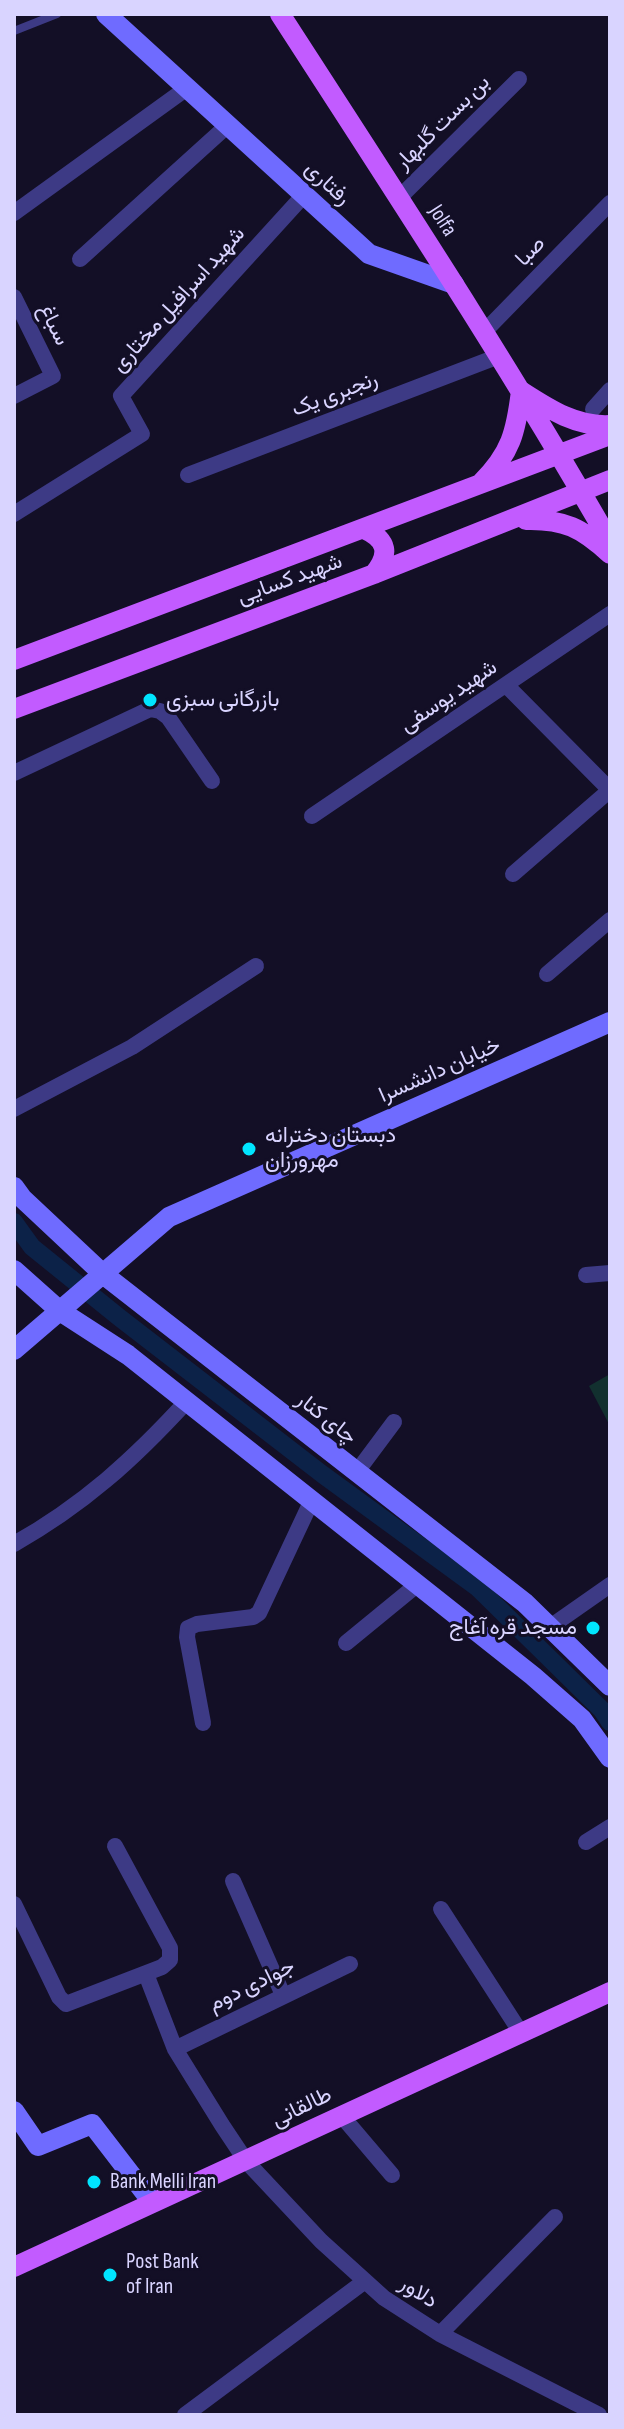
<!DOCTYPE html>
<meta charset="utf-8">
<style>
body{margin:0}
#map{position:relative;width:624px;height:2429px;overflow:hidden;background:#130f26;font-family:"Sofia Sans Condensed",sans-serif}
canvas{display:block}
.frame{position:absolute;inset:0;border:16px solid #d9d4ff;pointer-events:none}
</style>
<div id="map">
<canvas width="624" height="2429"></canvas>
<div class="frame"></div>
</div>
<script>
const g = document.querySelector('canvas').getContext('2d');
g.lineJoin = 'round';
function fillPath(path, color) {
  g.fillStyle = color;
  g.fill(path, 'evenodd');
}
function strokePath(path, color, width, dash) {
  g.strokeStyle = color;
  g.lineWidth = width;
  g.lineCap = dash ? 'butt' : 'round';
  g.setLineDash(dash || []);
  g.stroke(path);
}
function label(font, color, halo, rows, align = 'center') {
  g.font = font + ' "Sofia Sans Condensed",Vazirmatn,sans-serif';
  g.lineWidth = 6;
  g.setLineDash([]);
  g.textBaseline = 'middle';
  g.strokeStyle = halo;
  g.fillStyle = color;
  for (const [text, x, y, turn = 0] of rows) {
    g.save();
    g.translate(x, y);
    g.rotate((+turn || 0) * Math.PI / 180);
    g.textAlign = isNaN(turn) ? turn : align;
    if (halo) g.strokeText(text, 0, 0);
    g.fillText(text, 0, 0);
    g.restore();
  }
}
fillPath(new Path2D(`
 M610,1374V1426L589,1386Z`), '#12302f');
strokePath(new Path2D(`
 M14,1222L32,1247L120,1318L322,1474L478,1588L602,1710L610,1722`), '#0c2248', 18);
strokePath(new Path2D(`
 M14,31L57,14`), '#3d3a85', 8);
strokePath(new Path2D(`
 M399,198L519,79
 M14,213L187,88
 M80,259L228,125
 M14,297L53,376L14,396
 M484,332L610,203
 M593,409L610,390
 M188,475L499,356
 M14,514L142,434L121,396L304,195
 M506,685L610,790
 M14,773L150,709L160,711L168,717L212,781
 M312,816L610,614
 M513,874L610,790
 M547,974L610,920
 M14,1109L132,1047L256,966
 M586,1275L610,1273
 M356,1473L394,1422
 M14,1544C83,1505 133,1460 187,1401
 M550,1627L610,1585
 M346,1643L418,1584
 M203,1723L187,1637L188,1628L197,1624L253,1617L259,1613L312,1500
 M586,1842L610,1827
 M233,1881L283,1995
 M14,1904L59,1997L66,2004L162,1967L170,1960V1948L115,1846
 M441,1909L521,2033
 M146,1974L175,2049L222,2125L246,2161L321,2241L384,2298L440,2334L599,2415
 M175,2049L350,1964
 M341,2115L392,2175
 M440,2334L555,2217
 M185,2415L365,2281`), '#3d3a85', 16);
strokePath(new Path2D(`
 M106,14L369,254L454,284
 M14,1187L22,1198L103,1274L525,1603L610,1686
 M14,1270L60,1311L128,1355L533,1676L582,1719L610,1758
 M14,1350L169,1217L610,1022
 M14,2111L38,2146L92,2124L152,2202`), '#6f6bff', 20);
strokePath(new Path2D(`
 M280,14C393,189 507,362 610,542
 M481,483C511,453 516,432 521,391C549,409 576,427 610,425
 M526,520C564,519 582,528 610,554
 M364,529C388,540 390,554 374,574
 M14,660L610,435
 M14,709L374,574L610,480
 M14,2267L610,1992`), '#c25bff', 20);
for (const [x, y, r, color] of [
 [150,700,8,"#00e5ff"],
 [249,1149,8,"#00e5ff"],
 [593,1628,8,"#00e5ff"],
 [94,2182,8,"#00e5ff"],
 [110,2275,8,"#00e5ff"]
]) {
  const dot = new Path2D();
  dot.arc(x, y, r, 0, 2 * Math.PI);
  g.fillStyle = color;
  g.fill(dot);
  strokePath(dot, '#130f26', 3);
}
label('22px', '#d9d4ff', '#130f26', [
 ["بن بست گلبهار",443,123,-45],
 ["رفتاری",327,184,43],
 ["Jolfa",442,221,57],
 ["صبا",531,252,-46],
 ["شهید اسرافیل مختاری",179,300,-48],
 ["سباغ",53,325,64],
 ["رنجبری یک",335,395,-21],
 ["شهید کسایی",290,580,-20],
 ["شهید یوسفی",449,697,-34],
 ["خیابان دانشسرا",440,1071,-24],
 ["چای کنار",326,1419,38],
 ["جوادی دوم",252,1986,-26],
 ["طالقانی",302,2108,-26],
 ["دلاور",418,2293,33]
]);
label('22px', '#d9d4ff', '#130f26', [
 ["بازرگانی سبزی",166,700],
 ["دبستان دخترانه",265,1136],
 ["مهرورزان",265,1161],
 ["مسجد قره آغاج",577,1628,"right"],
 ["Bank Melli Iran",110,2182],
 ["Post Bank",126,2262],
 ["of Iran",126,2287]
], 'left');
</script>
